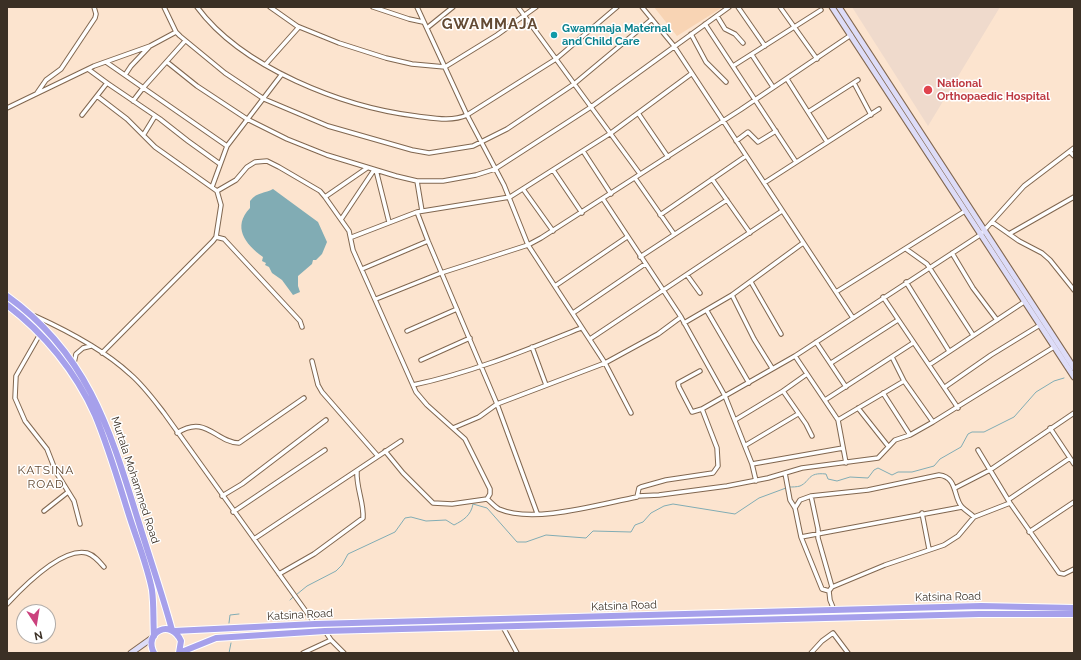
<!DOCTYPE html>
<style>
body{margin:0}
#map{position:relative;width:1081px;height:660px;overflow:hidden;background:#fce4cf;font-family:Raleway,sans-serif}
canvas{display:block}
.frame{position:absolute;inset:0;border:8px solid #3b3025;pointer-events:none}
.north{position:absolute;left:16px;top:604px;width:40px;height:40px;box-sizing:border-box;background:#fff;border:1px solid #b1aca8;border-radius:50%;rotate:168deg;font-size:11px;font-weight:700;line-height:16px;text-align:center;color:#3b3025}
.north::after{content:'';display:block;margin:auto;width:14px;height:18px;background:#cb427e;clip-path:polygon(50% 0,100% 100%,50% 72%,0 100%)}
</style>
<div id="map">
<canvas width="1081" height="660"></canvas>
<div class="frame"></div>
<div class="north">N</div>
</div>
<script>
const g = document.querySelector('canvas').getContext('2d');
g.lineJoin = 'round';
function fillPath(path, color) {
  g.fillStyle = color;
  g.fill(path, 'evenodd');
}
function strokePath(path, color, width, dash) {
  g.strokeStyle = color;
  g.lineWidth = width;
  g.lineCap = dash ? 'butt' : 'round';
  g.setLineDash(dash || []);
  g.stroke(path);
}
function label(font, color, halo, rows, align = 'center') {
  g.font = font + ' Raleway,sans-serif';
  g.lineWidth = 3;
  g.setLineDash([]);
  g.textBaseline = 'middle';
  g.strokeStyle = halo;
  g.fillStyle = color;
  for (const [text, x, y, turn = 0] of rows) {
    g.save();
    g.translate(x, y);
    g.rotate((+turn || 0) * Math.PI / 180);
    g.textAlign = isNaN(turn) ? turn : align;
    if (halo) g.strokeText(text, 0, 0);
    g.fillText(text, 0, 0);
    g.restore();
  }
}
fillPath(new Path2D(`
 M654,7H723L677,36Z`), '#f8d4b4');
fillPath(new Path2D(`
 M852,7H1000L928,126Z`), '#efdacc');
fillPath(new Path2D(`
 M273,189L318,222L327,242L322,254L316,260H313L312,264L298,276V286L300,292L293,295L282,280L272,273L269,267L265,265L266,263L262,261L263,257C245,244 232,227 250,208V201C258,191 265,194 273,189Z`), '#81acb4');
strokePath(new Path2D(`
 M789,487C792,487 797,487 800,486C811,481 807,472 826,474L828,479L837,481L850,477L868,478L874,470L878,468L892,475L898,472H912L934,466L940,459L961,447L968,434L972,432H984L1014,417L1036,392L1054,381L1064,378
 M296,595L307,586L336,571L342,565L348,554L395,532L405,518L411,517L426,521L446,520L454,525C464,520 471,515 473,504L487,508L517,542H526L546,535L586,538L593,531L631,532L635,525L643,522L651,513L664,506L673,504L735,514L759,498L786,488
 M290,600L294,596
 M229,623L230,615L239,614
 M229,653L231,643`), '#81acb4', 1);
const minor = new Path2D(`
 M164,7L176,32L180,36L225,73L264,99L328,126L412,150L429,153L473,146L507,129L574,84L652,19
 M197,7C242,68 343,107 416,116C433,118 452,122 467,115L556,59L617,7
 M270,7L297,26L339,43L386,58L412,64L445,67L497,35L536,7
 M373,7L409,19L423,22
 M417,7L467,115L504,185L528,245L605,363L631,413
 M518,7L640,174
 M642,7L674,46L853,318
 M738,7L765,46
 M780,7L817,59
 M717,16L725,29L735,34L743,43
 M705,24L796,162
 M427,28L453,7
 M691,34L706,62L726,82
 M752,55L773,87
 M106,62L227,146
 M167,62L197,86L247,119L287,139L327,155L396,176L417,181H443L476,175L495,169L591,107L729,7
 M266,64L299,27
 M733,66L821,10
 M125,75L131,66L149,47
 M787,79L827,142
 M107,83L160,119L188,141L220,164
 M854,83L871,115
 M143,88L185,41
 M37,93L46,80L61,69L95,18L96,14L94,7
 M97,96L127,119L155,147L217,191L221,205L216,237L213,241L102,353
 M133,101L143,88
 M7,108L94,66L150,46L176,32
 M808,112L858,80
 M638,113L668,157
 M82,115L107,83L88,69
 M144,134L155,116
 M736,141L748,132L758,142L776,131
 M583,151L611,194
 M1070,152L1074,156
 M376,170L389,222
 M553,170L582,213
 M635,178L674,234
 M712,179L750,233
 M417,181L422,211
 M764,183L879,109
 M212,187L227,146L282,74
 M523,189L553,231
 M217,191L236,180L247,167L255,162L267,161L279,167L320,191L325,197L349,231L353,250L416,392L427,405L465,439L490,489V494L487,499
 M325,197L367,168
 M603,199L681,317L725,396L752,464L843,448
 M417,212L428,241L497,404L537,513
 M660,215L746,156
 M342,218L374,170
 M992,222L1019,241L1042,253L1050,260L1074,290
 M1009,234L1074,197
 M216,237L224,239L300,321L302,327
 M352,237L417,212L510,197L611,133L691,74
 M906,249L927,264L973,335
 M952,253L973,288L997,320
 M640,257L727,200
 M362,269L428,241
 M687,275L700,293
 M751,282L781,334
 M906,282L949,351
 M555,286L627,237
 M836,292L965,211
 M732,295L754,339L772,368
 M883,297L958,408
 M376,299L441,273L528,245L541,238L740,110L851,35
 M707,311L749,383
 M573,313L645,264
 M35,316C68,331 103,349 130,374C143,385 154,400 164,413L315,624
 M684,323L732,295L803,243
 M407,331L457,309
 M40,334L16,376L15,398L25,421L47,449L56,472L74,501L80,524
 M590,339L782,211
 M816,342L846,387
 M532,347L546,385
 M795,356L838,420L846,463
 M421,360L470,338
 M312,361L318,385L322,392L377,455
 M74,363L76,354L83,348L91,346
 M831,363L898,320
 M929,365L1024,302
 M700,371L678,383L679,387L692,412L702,409L795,356L980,235L1024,186L1074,148
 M807,374L783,391L806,424L812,436
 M904,381L933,422
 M413,385C471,373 526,350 581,328
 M945,387L991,355L1040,325
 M883,393L910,435
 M825,400L913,343
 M858,408L888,446
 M735,420L783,391
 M838,420L904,381L892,357
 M453,428L479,417L497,404L605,363L658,334L681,317
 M1050,428L1074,464
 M177,433C206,414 215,442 239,443L304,398
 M746,445L798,414
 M978,450L1010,503L1059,573L1064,574L1074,569
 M385,451L403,473L433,503L452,504L487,499
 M752,464L756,481
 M785,473L790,500L795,508
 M955,488L990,470L1074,413
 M222,496L242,484L326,420
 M638,496L659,495L727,486L768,478L802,468L878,458L895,440L910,435L933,422L1054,347
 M811,496L818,529V538L832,587
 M487,499C491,502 495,507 499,509C534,524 600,504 637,497L639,488L641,487L666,480L713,473L718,466L717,448L702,409
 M1008,500L1070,458
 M44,511L68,492
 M233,512L325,450
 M922,513L929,549
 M1029,532L1074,502
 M801,537L962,507
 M254,539L401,441
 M279,574L314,554L363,518C364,502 356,488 357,471
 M829,591L822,589L801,537L795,508L800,500L811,496L868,490L939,475C958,477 953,498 962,507C966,511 970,513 974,517
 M7,604C23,587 62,547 87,553C94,555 99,561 104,567
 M834,610L830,600L829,591L832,587L885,565L944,545L958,536L974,517L1010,503
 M502,619L503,627L517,653
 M325,631L331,640L344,653
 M303,653L331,640
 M811,653L822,641L833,633L848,653`);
const secondary = new Path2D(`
 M832,7L1074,377
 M839,7L1074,368
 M131,653L152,638`);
const trunk = new Path2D(`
 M7,296C88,354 110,430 138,520C149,556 162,593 172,630
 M7,305C44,333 76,372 95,415C108,446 118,480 128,512C136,538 147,564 152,590C154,605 153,620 154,636
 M174,631L315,624L981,606L1074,608
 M154,653C143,632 171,618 181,641L179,653
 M179,653L216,638L325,631L979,614H1074`);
strokePath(minor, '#816750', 5.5);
strokePath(secondary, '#816750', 7);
strokePath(trunk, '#fff', 8);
strokePath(minor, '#fff', 3.5);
strokePath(secondary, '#dddcf8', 5);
strokePath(trunk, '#a6a0eb', 6);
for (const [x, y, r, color] of [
 [554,35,4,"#0f9aa8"],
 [928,90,5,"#e0444e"]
]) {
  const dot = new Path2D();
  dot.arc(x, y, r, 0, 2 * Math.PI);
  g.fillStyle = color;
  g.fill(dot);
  strokePath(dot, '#fff', 1.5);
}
label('bold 11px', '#0d838f', '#fff', [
 ["Gwammaja Maternal",562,29],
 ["and Child Care",562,42]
], 'left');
label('bold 11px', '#be3a42', '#fff', [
 ["National",937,84],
 ["Orthopaedic Hospital",937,97]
], 'left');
label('11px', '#3b3025', '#fff', [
 ["Murtala Mohammed Road",135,480,72],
 ["Katsina Road",948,597,-1],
 ["Katsina Road",624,606,-2],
 ["Katsina Road",300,615,-3]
]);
g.letterSpacing = '1px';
label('12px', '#634a33', '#fff', [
 ["KATSINA",46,470],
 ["ROAD",46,484]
]);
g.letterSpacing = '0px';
g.letterSpacing = '1px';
label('bold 15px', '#634a33', '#fff', [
 ["GWAMMAJA",490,24]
]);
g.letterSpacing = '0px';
</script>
